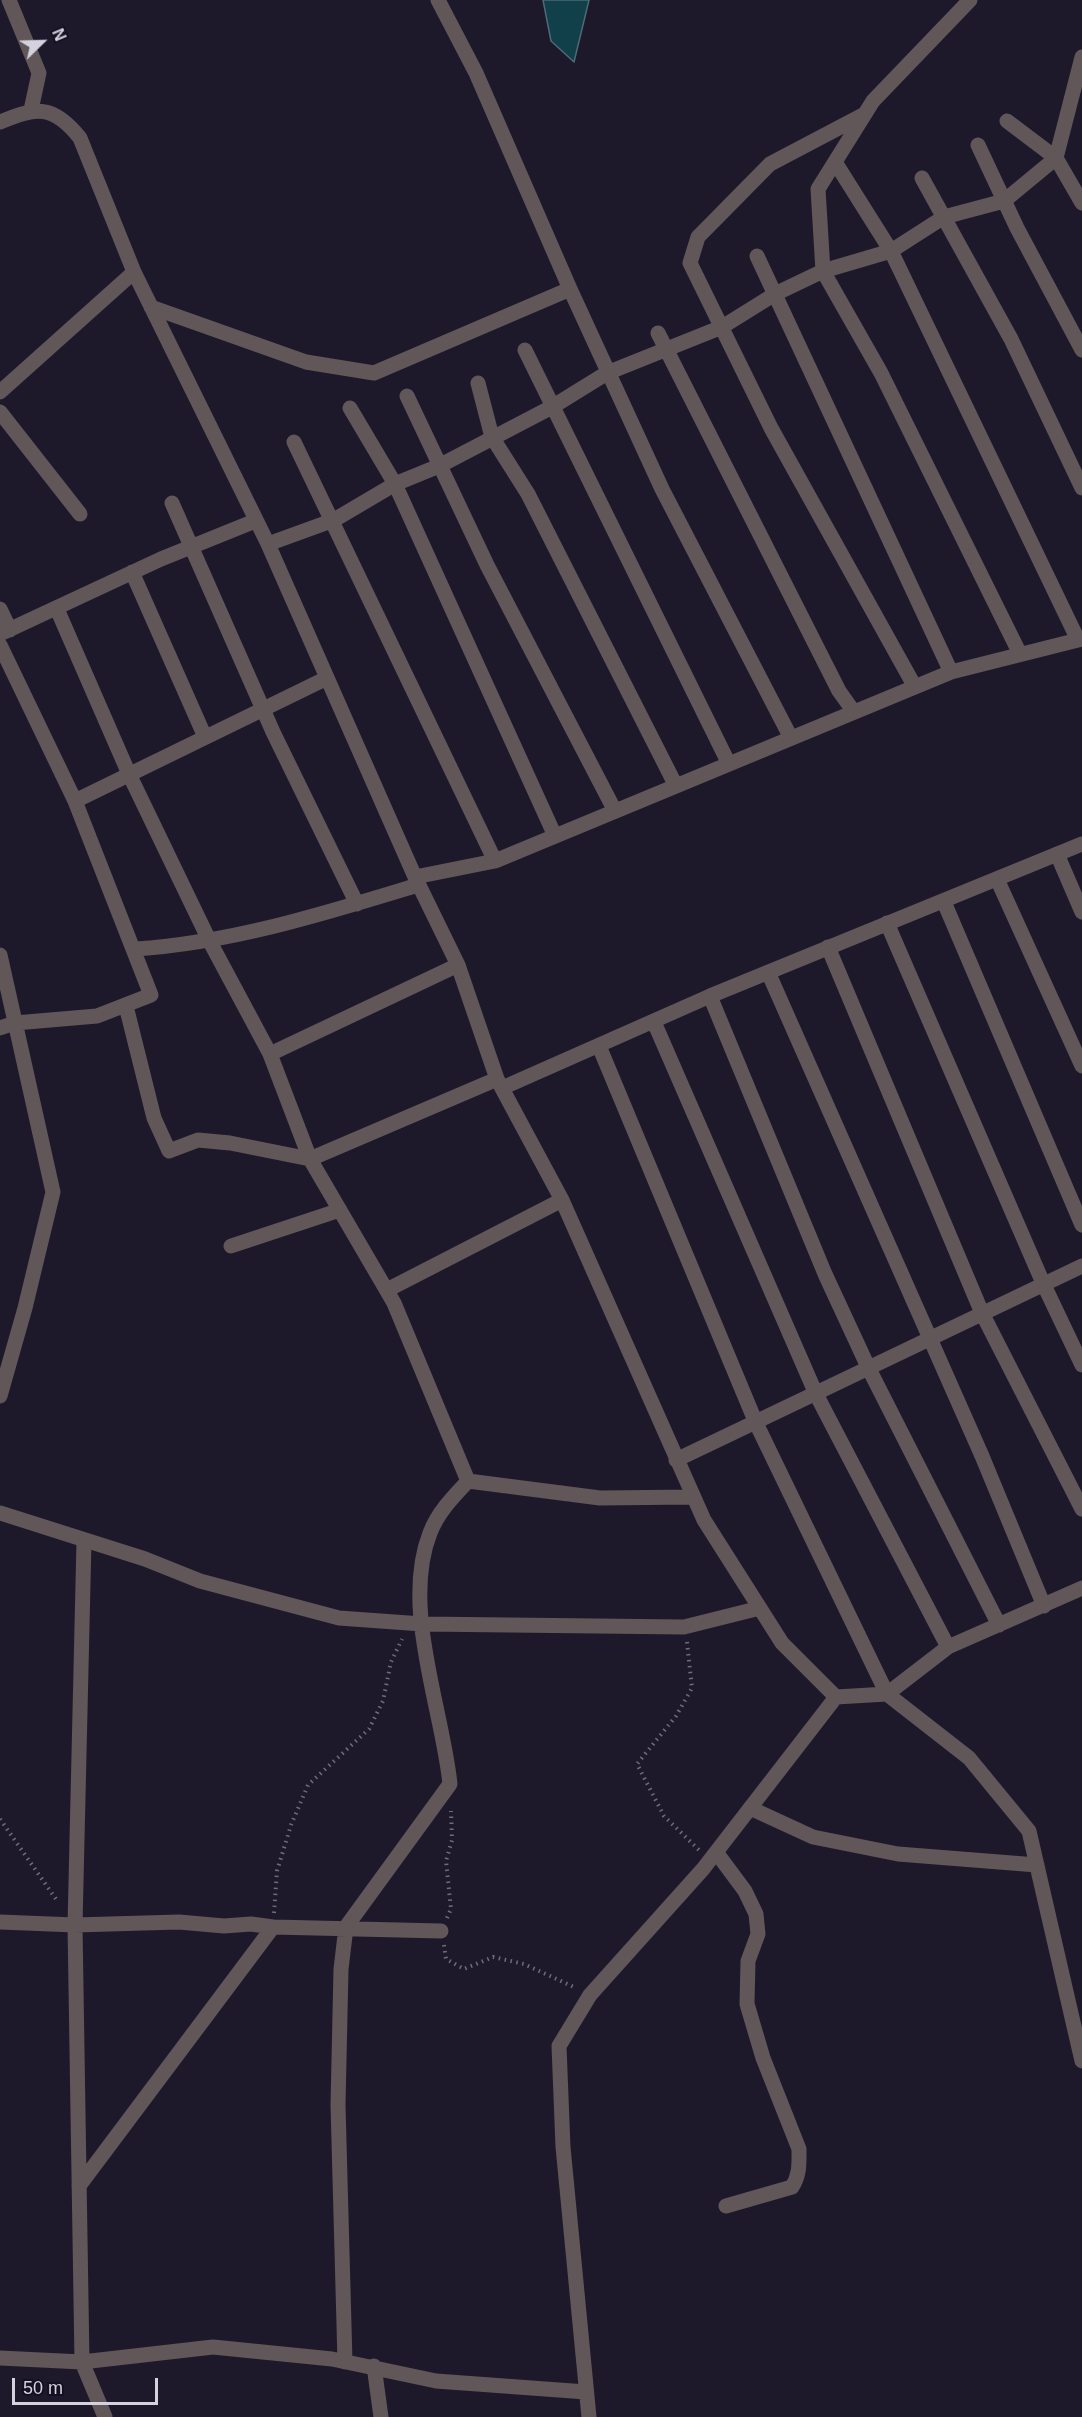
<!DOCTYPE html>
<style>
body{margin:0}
#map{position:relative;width:1082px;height:2417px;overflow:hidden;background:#1d192b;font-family:Helvetica,sans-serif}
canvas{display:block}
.north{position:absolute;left:12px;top:12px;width:60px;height:60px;-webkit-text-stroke:4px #141021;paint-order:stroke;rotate:67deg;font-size:16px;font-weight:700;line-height:24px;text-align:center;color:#d4d2de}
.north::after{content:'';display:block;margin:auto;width:21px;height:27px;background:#d4d2de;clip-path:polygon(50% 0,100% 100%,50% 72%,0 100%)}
.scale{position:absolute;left:12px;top:2378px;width:146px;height:27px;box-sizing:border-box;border:3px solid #d4d2de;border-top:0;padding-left:8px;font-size:18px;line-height:21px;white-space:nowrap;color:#d4d2de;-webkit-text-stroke:4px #141021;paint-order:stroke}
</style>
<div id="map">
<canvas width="1082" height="2417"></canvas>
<div class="north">N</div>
<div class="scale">50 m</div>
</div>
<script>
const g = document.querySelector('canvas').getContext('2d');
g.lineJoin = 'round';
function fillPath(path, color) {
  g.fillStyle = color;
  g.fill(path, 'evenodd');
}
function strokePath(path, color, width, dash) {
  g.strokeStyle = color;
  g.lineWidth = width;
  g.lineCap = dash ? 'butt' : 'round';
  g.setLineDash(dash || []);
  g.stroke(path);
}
const water = new Path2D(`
 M543,0H589L574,62L551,41Z`);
fillPath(water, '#113f4a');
strokePath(water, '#4c6b76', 1.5);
strokePath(new Path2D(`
 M687,1642L692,1688L676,1716L637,1764L664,1816L699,1850
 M0,1819L58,1902
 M274,1913L277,1871L291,1825L308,1785L369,1729L383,1701L391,1662L402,1639
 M447,1918L451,1909L446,1861L452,1840L451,1811
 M444,1945L446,1959L464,1969L493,1957L524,1964L576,1988`), '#6f6c7b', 4, [1.5, 4.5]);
strokePath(new Path2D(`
 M9,0L39,73L31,110
 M970,0L873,101L818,189L823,271L881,373L1020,654
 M1082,57L1056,158L1082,203
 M865,114L770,164L698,237L690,263L771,428L915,687
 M0,122C36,107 53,104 80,138L134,272L268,544L415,877L458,965L497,1079L562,1200L704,1520L782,1643L836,1697L887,1694L969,1758L1029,1831L1082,2061
 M978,145L1017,228L1082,350
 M835,162L891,251L1078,640
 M922,178L1011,339L1082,488
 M757,256L951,672
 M570,289L662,489L791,738
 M151,307L306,362L374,373L570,289L476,73L438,0
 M658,333L839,691L854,712
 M525,350L729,764
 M478,383L492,437L528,494L676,786
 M0,392L134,272
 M407,396L487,565L615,811
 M350,408L395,484L555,836
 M0,412L80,514
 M294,442L495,861
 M172,503L273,732L357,904
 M268,544L334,520L395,484L439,466L552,407L607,373L722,327L775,294L823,271L891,251L944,217L1004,201L1056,158L1007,121
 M132,572L205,737
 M0,609L10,630
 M57,609L129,774L209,940L270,1054L310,1159L394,1303L468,1481
 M0,634L161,559L255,521
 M0,645L75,801L151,995L97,1016L15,1023L0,1028
 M75,801L327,678
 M1057,854L1082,912
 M415,877L495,861L951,672L1082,639
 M997,879L1082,1066
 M944,902L1082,1225
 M887,923L1043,1283L1082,1365
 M828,947L982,1313L1082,1509
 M135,949C231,943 326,913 418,885
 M0,955L53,1192L25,1308L0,1396
 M768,972L982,1456L1044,1606
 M710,996L825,1274L869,1369L999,1625
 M126,1006L154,1118L169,1151L198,1140L230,1143L310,1159L497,1079
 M654,1022L816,1394L948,1647
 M599,1046L756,1423L887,1694L948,1647L1082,1588
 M270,1054L458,965
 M502,1088L710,996L1082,844
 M231,1246L340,1210
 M387,1290L562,1200
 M676,1460L1082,1266
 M468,1481L600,1498L693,1497
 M0,1513L145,1559L200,1581L339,1618L422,1624L684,1627L760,1608
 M84,1541L75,1925L82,2362L105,2417
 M750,1808L813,1837L898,1854L1037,1865
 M716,1852L745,1891L756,1914L758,1934L748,1961L747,2004L763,2058L799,2149C799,2163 800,2175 792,2187L726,2206
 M0,1922L75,1925L179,1922L224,1926L251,1924L273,1927
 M79,2186L273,1927L441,1931
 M0,2358L82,2362L213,2347L332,2359L436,2381L586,2392
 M345,2362L338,2105L341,1969L346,1927L450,1784C442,1707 401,1607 430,1533C438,1512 453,1497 468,1481
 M374,2366L381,2417
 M589,2417L563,2147L559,2046L590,1995L703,1869L836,1697`), '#615658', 15);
</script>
